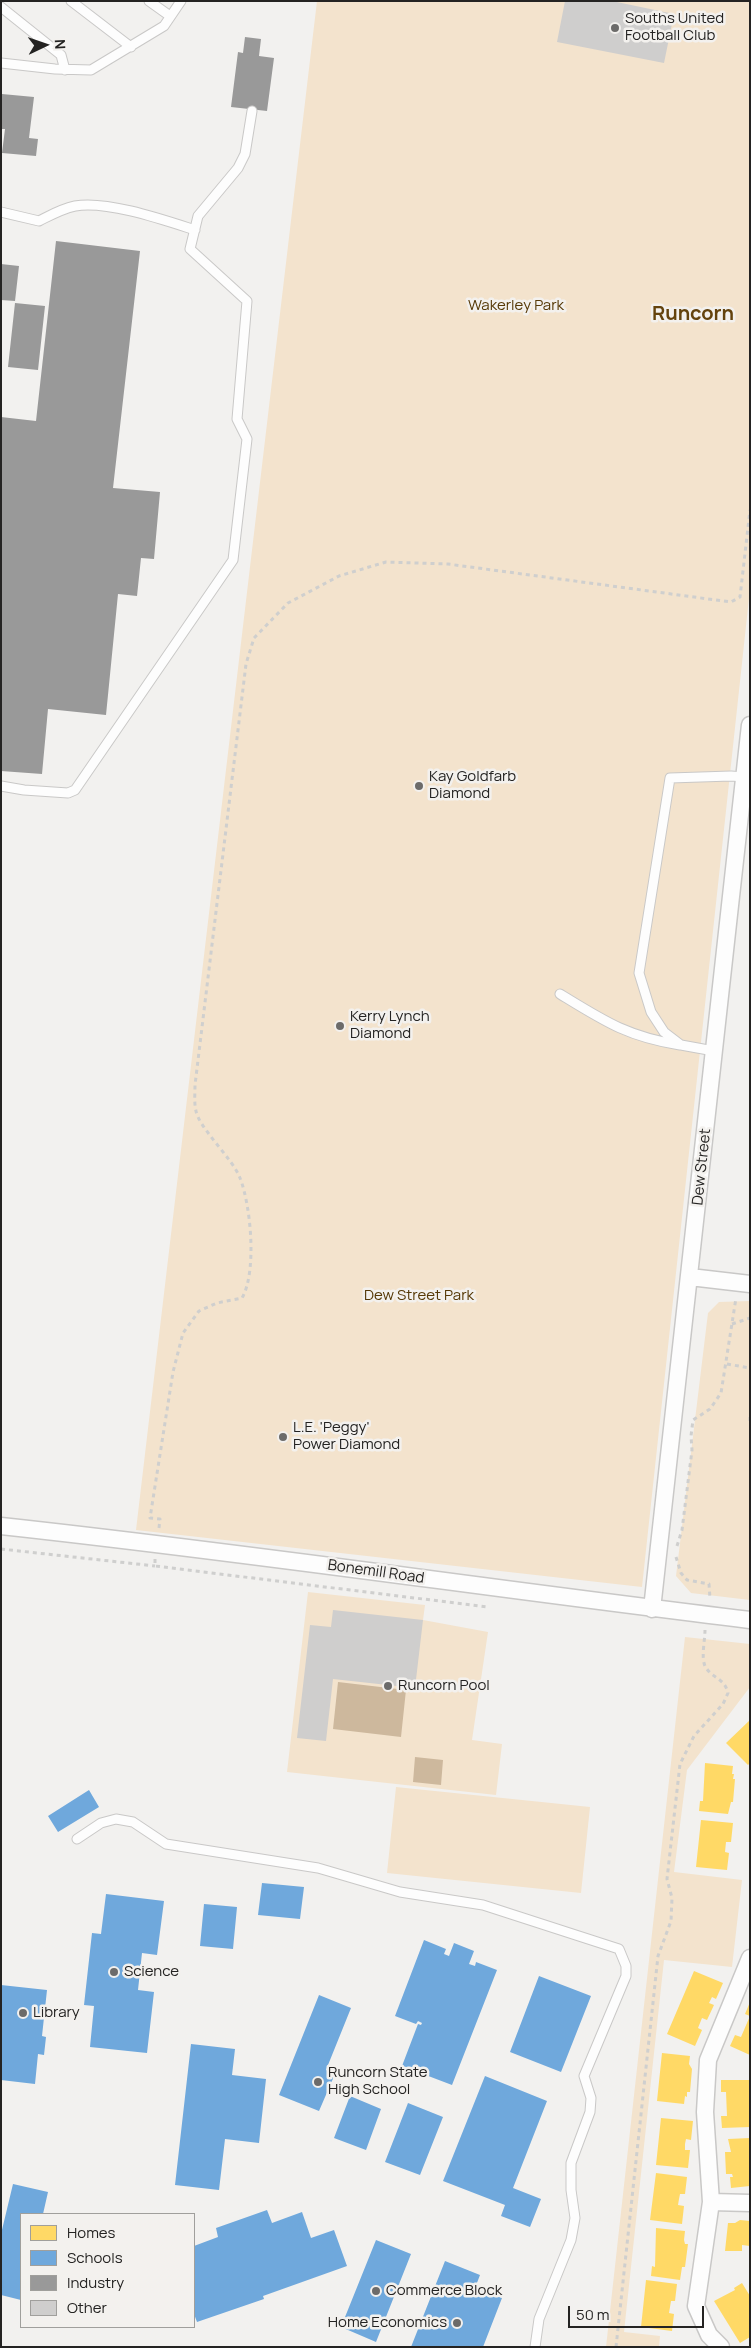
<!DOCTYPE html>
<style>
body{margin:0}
#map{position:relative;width:751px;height:2348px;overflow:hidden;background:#f2f1ef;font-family:Manrope,sans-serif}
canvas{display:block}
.frame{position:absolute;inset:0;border:2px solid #242322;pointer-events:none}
.legend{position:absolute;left:20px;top:2213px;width:175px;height:115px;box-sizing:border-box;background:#f3f1ee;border:1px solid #a09f9c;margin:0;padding:6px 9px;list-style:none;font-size:15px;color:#242322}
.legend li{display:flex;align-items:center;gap:10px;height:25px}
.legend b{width:25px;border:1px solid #a09f9c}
.north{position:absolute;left:20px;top:20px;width:50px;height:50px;-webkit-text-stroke:4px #f3f1ee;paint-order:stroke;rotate:87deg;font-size:14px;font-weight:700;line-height:20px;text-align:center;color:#242322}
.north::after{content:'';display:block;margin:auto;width:18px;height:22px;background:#242322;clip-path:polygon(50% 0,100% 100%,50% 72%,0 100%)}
.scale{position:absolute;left:568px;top:2306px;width:136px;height:22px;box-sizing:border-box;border:2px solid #242322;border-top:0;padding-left:6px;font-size:15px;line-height:18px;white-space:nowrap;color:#242322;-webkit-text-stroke:4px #f3f1ee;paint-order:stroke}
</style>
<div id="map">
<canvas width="751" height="2348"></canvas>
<div class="frame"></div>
<ul class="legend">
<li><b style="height:14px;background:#ffd966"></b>Homes</li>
<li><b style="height:14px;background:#6fa8dc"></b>Schools</li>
<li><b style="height:14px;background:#999"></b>Industry</li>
<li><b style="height:14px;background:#cfcecd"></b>Other</li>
</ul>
<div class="north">N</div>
<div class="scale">50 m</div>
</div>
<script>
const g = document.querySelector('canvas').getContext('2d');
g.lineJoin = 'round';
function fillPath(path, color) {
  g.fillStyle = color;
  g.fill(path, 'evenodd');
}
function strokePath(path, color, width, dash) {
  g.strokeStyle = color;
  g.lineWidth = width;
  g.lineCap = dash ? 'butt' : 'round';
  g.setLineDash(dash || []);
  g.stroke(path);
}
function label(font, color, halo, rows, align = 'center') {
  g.font = font + ' Manrope,sans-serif';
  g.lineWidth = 5;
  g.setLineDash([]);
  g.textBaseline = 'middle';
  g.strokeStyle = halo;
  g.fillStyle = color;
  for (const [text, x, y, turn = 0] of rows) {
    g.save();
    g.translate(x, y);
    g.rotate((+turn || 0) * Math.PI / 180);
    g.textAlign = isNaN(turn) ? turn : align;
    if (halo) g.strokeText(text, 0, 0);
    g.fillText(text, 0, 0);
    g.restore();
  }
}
fillPath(new Path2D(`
 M317,1H750V589L642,1587L136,1530Z
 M750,1301V1600L691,1593L676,1576L708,1313L719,1302Z
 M308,1592L425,1605L423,1620L488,1632L472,1740L502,1744L496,1795L287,1772Z
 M685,1637L750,1644V1687L687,1770L674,1872L742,1880L732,1967L664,1960L624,2332L660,2336L659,2347H606Z
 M396,1787L590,1807L581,1893L387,1873Z`), '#f3e3cd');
fillPath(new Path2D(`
 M338,1682L406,1690L401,1737L333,1729Z
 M415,1757L443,1760L441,1785L413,1782Z`), '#cdb89d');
fillPath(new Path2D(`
 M750,1720V1763L748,1765L726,1743Z
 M705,1763L733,1766L732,1774H734L733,1779H735L733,1802H731L728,1814L699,1811L700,1801H703Z
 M701,1820L733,1823L731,1842H726L725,1852L729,1853L727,1870L696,1867Z
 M694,1971L723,1983L716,1999L712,1997L709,2003L714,2005L707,2020L702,2018L698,2028L702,2030L695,2046L667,2034Z
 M750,2002V2055L730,2046L735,2035L741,2037L750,2016L745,2014Z
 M662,2053L690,2056L689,2064L692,2069L690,2092H687V2097L685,2096L684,2104L657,2101Z
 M721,2080H750V2127L722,2128L721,2116H727L726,2092H721Z
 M661,2118L693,2121L691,2140L686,2139L685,2144V2150H690L688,2168L656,2165Z
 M750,2138V2186L731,2188L730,2177H733L732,2174H726L725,2152H731L728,2139Z
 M656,2173L687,2177L685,2194H680L679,2199L678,2205L684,2206L682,2224L650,2220Z
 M740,2220L750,2221V2246L742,2245V2251H725L728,2223H735Z
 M656,2228L685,2231L684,2240L685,2244H688L685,2267H682L680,2280L651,2276L652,2266L655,2267Z
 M646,2280L677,2284L675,2301H671L669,2313L674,2314L672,2331L641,2327Z
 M742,2283L750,2296V2337L740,2343L714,2301L735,2290L734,2288Z`), '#ffd966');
fillPath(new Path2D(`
 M89,1790L99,1807L58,1832L48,1816Z
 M262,1883L304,1887L300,1919L258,1915Z
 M106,1894L164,1901L157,1955L142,1953L138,1990L154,1992L147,2053L90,2047L94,2006L84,2005L92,1933L101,1934Z
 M204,1904L237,1907L233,1949L200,1946Z
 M424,1940L446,1949L444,1954L449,1956L454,1943L474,1951L469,1964L475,1966L476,1962L497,1970L452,2085L402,2066L418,2024L421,2025L422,2023L418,2021L416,2024L395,2016Z
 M539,1976L591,1996L561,2072L510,2052Z
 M1,1985L47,1990L42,2036L46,2037L44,2055L38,2054L35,2084L1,2080Z
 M319,1995L351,2008L326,2070L335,2074L319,2111L279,2095Z
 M191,2044L235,2049L232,2075L266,2079L259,2143L225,2139L219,2190L175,2185Z
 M485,2076L547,2101L513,2188L541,2199L530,2227L501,2216L505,2205L443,2181Z
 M350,2096L381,2109L366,2150L334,2138Z
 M408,2103L443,2117L420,2175L385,2162Z
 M13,2184L48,2192L43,2214H21V2300L1,2295V2234Z
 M267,2210L272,2223L302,2212L311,2238L334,2230L347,2266L263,2296L264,2299L197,2322L194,2314V2246L218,2237L216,2228Z
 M376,2240L411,2254L376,2342L341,2327Z
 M445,2261L480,2275L475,2288L502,2298L483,2347H411Z`), '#6fa8dc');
fillPath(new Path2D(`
 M245,37L261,39L259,56L274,58L267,111L231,107L238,52L243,53Z
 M2,94L34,97L29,138L38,139L36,156L2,153L5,129H1Z
 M56,241L140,251L113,488L160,492L154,559L141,558L137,596L118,594L106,715L48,709L42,774L1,771V417L36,421Z
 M1,264L19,266L15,301L1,300Z
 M15,303L45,306L38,370L8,367Z`), '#999');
fillPath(new Path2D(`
 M565,1H612L674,14L664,63L557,42Z
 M333,1610L423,1620L415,1688L333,1679L326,1741L297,1738L310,1625L331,1627Z`), '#cfcecd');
const lane = new Path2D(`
 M71,1L131,47
 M149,1L170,16
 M1,7L61,55L65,70
 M1,63L55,69L91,70L164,26L181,1
 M1,212L39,221C51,215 61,209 75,206C106,200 164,220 195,230
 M1,786L24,790L68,793L75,790L233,560L247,439L237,419L247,301L190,249L198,216L238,168L245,154L252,111
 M560,994C604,1021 628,1037 680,1045
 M714,1051L681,1045L664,1032L651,1012L639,973L670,778L731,776L744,777
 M77,1839L101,1823L116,1819L133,1822L166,1844L318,1868L400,1892L483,1905L619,1949L626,1966V1976L584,2076L591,2098L590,2112L571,2163V2190L575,2218L571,2240L539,2319L535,2347`);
const street = new Path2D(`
 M690,1277L750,1284
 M1,1526C251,1553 500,1590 750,1620
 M652,1609L750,725
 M711,2202L750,2203
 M721,2347L709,2335L696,2306L711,2202L705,2112L708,2060L750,1958`);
strokePath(lane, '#c9c8c7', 11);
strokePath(street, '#c9c8c7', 19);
strokePath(new Path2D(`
 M732,1324L750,1318
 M727,1364L750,1368
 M750,1417V1425
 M159,1528L160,1519L150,1518L173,1372L183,1333L199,1311L217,1303L242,1298C257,1272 251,1206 240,1178C233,1159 199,1128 196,1111C194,1103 195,1093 195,1085L246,664L254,638L288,603L339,576L386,562L448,564L731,602L740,597L750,510
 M677,1546L682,1530L692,1450L691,1436L693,1420L710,1409L721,1393L736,1298
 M1,1549L155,1566
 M676,1557L681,1573L687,1580L709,1584L710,1599
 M155,1559V1566L488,1607
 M616,2347L658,1956L671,1921L672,1898L667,1879L680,1764L694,1736L723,1704L728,1693C724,1677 712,1679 705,1666C701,1657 705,1640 705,1630`), '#cfcfce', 3, [4, 4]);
strokePath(lane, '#fdfdfd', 9);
strokePath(street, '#fdfdfd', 16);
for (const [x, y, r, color] of [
 [615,28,5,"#6c6b6a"],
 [419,786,5,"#6c6b6a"],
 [340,1026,5,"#6c6b6a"],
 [283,1437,5,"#6c6b6a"],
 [388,1686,5,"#6c6b6a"],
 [114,1972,5,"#6c6b6a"],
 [23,2013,5,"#6c6b6a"],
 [318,2082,5,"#6c6b6a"],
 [376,2291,5,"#6c6b6a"],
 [457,2323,5,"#6c6b6a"]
]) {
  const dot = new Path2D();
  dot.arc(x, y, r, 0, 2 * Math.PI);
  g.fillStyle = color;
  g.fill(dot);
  strokePath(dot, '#f3f1ee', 2);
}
label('15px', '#242322', '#f3f1ee', [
 ["Souths United",625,19],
 ["Football Club",625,36],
 ["Kay Goldfarb",429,777],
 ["Diamond",429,794],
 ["Kerry Lynch",350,1017],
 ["Diamond",350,1034],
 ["L.E. 'Peggy'",293,1428],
 ["Power Diamond",293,1445],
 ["Runcorn Pool",398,1686],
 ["Science",124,1972],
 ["Library",33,2013],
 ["Runcorn State",328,2073],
 ["High School",328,2090],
 ["Commerce Block",386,2291],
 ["Home Economics",447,2323,"right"]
], 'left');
label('15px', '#563907', '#f3f1ee', [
 ["Wakerley Park",516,306],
 ["Dew Street Park",419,1296]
]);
label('15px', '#242322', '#f3f1ee', [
 ["Dew Street",702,1167,-84],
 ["Bonemill Road",376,1572,8]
]);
label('bold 20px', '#64430d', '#f3f1ee', [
 ["Runcorn",693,314]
]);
</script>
